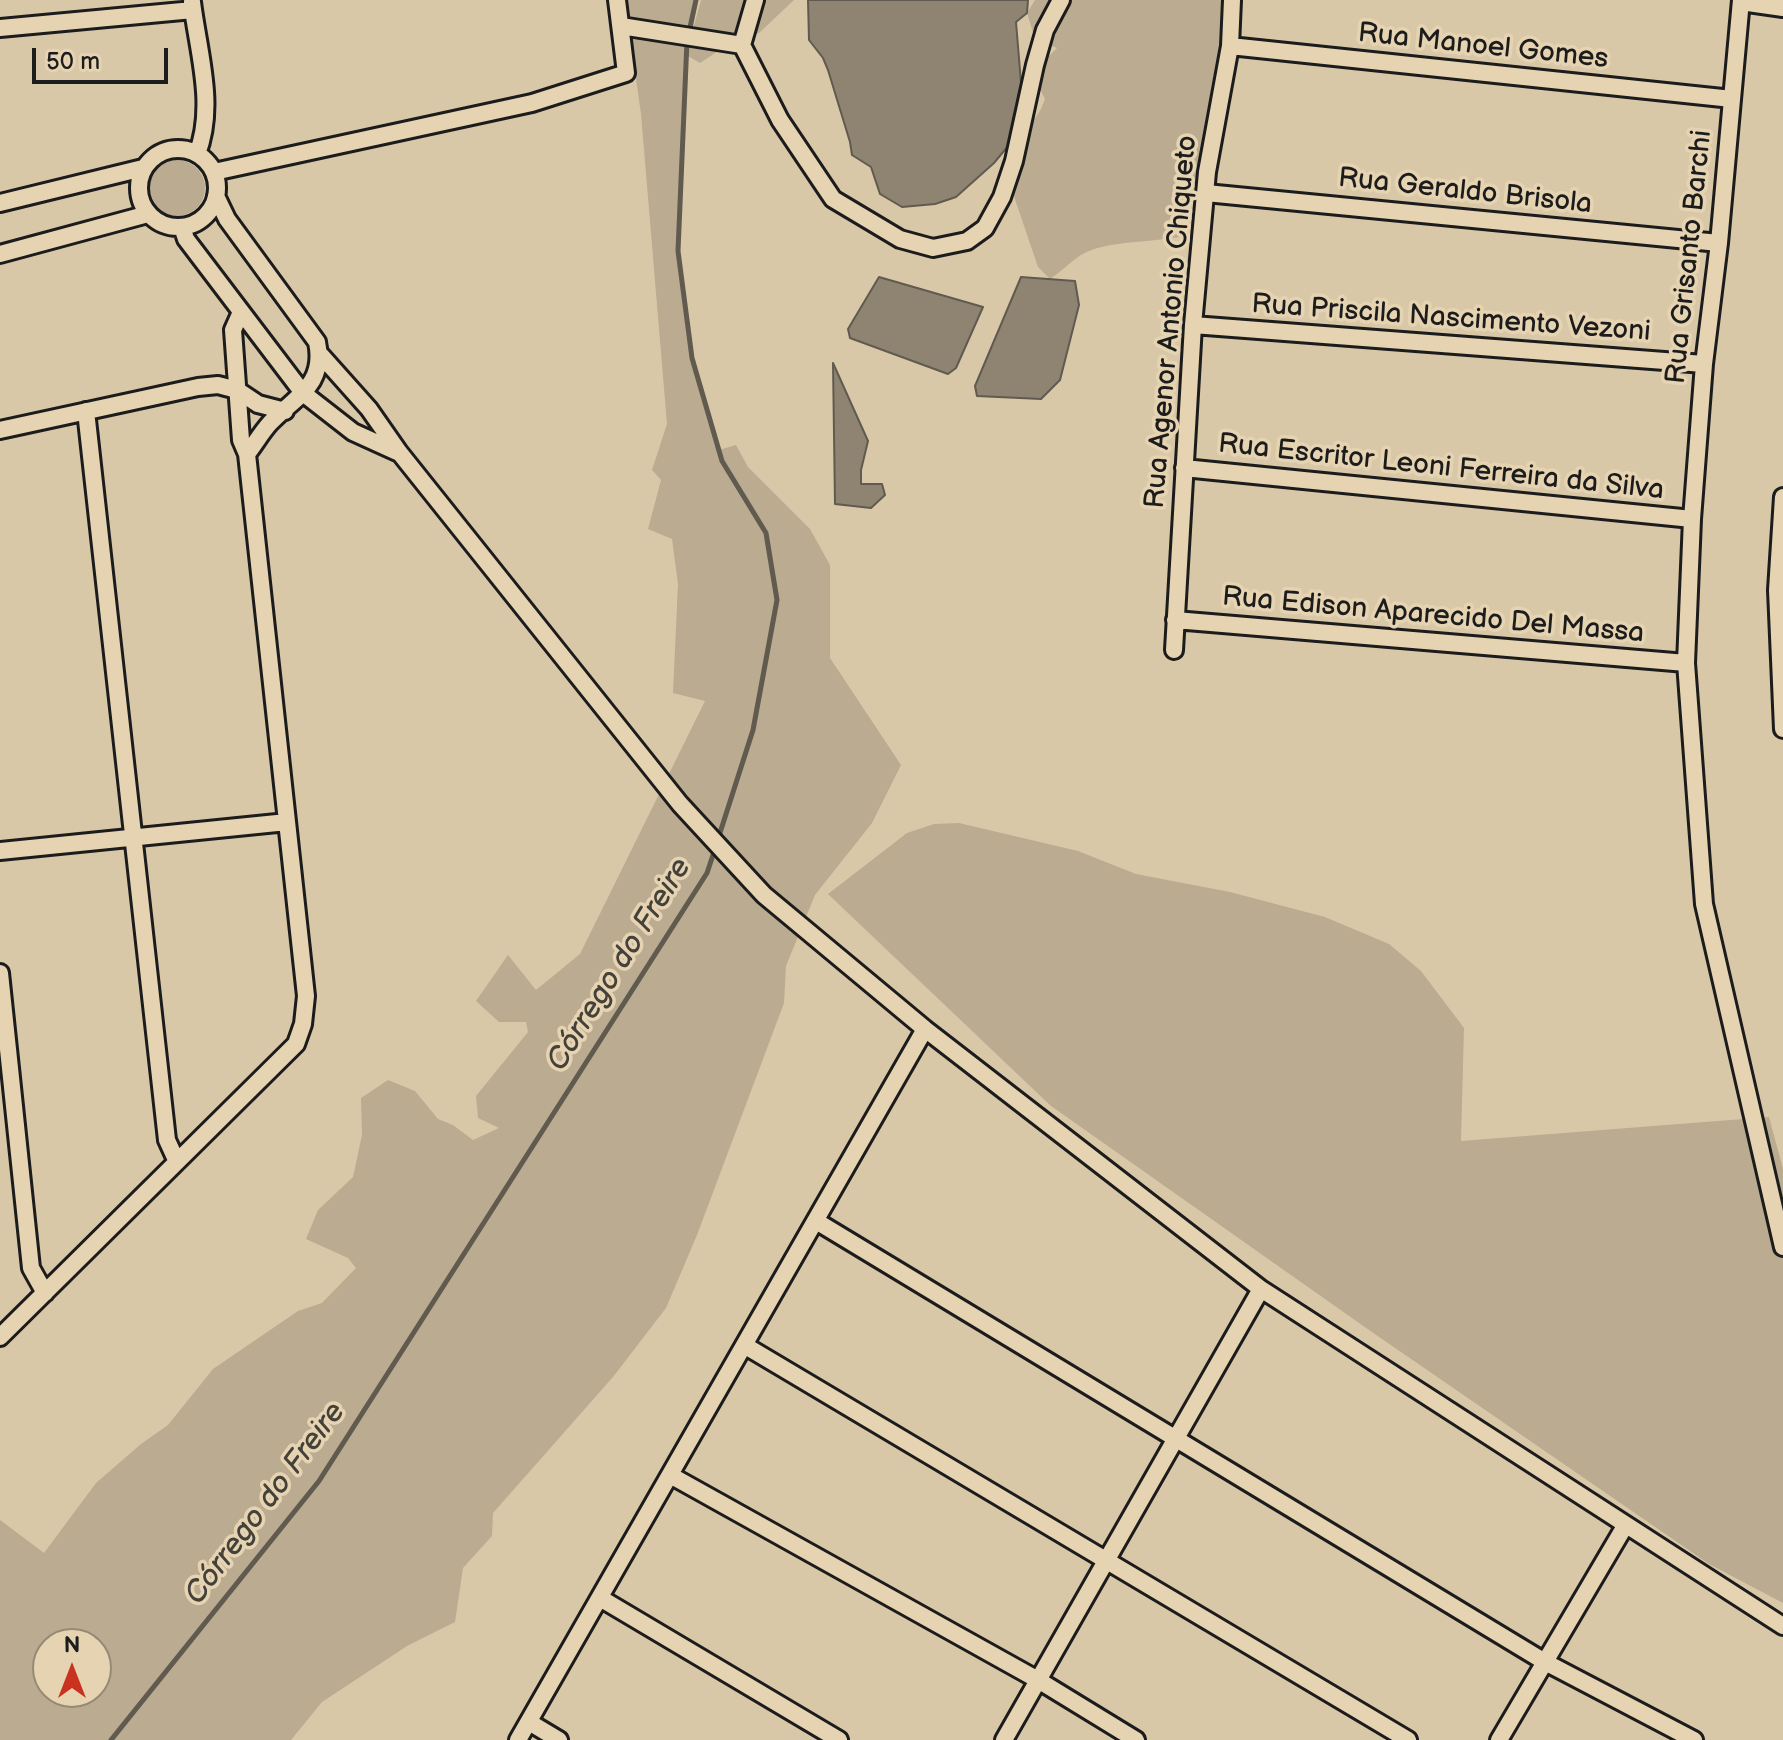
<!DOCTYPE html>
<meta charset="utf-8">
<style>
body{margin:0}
#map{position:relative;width:1783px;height:1740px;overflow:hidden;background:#d9c8a8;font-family:"Balsamiq Sans",sans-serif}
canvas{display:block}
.north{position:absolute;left:32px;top:1628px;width:80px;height:80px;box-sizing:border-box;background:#e5d3b1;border:2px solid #958a75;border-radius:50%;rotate:0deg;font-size:22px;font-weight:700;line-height:32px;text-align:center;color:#1c1c1c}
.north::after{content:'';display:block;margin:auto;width:28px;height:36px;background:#c8321e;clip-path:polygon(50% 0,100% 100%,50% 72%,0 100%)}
.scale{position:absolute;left:32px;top:48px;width:136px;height:36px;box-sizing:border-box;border:4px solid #1c1c1c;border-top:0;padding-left:10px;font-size:24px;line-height:28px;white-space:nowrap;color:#1c1c1c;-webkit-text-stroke:6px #e5d3b1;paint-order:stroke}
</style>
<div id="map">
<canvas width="1783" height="1740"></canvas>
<div class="north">N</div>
<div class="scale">50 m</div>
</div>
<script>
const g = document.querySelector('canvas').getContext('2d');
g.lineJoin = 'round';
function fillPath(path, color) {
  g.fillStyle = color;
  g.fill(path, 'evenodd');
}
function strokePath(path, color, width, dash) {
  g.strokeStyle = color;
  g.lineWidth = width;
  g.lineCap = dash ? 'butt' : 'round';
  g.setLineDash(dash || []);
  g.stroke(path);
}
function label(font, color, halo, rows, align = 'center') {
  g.font = font + ' "Balsamiq Sans",sans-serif';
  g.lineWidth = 7;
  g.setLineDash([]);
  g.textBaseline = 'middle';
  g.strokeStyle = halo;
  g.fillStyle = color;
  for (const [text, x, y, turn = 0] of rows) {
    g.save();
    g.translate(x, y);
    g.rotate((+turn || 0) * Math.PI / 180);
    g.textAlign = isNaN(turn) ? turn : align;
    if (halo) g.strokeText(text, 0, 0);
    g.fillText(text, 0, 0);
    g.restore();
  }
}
fillPath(new Path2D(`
 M625,0H698L692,33L701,0H794L759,33L735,40L700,63L686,55L678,251L692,358L719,450L736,445L748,467L810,529L830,565V658L901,765L872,823L815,895L786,966L784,1003L697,1235L666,1308L613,1377L493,1513L492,1536L463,1568L455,1622L407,1646L322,1702L291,1740H0V1520L44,1553L96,1483L141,1444L168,1425L213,1369L298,1311L322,1303L356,1268L348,1258L306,1239L318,1210L353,1177L362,1135L361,1098L388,1080L415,1091L438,1119L453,1125L473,1140L499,1128L478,1118L476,1096L528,1032L526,1022H499L476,1001L508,955L536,990L580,954L705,701L673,693L678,584L672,539L648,529L661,480L652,470L667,424L641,114ZM48,1644H96V1692H48Z
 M1035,0H1228L1226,47L1183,236C1154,243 1105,240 1081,255C1070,262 1061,272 1050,279L1038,267L1004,167L1041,109L1045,99L1036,82L1043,62L1057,48L1035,39L1027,13Z
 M149 188a28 28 0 1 1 56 0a28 28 0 1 1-56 0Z
 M959,823L1078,851L1136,874L1230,892L1325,917L1389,944L1421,971L1464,1028L1461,1141L1769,1117L1783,1169V1603L1709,1564L1369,1330L1051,1106L828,894L907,833L934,824Z`), '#baab91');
const water = new Path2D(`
 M808,0H1028L1027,13L1016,22L1023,107L1018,134L994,163L956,197L935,204L902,207L880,194L871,167L852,155L850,142L828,70L823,58L809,40Z
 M879,277L983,307L956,368L948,374L850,338L848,329Z
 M1021,277L1075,281L1079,305L1060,380L1041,399L977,396L975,386Z
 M833,363L868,441L861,470V484H882L885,495L871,508L835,504Z`);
fillPath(water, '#8e8471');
strokePath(water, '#605a4f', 2);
strokePath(new Path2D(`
 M696,0L687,41L678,251L692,358L722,461L766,533L777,600L753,730L718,839
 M111,1740L319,1481L707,873L715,849`), '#605a4f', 5);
const street = new Path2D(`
 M1741,0L1719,243L1704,364L1692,519L1686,663L1704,904L1783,1247
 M192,2C198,51 216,106 197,154
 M1741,2L1783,8
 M621,26L742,45L755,0
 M0,28L193,10
 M742,45L780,120L833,199L900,239L933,248L967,241L985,228L1002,197L1014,161L1035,65L1045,30L1061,0
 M1230,46L1732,99
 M139 188a39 39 0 1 1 78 0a39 39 0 1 1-78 0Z
 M214,172L532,103L626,73L617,0
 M1206,193L1719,243
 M216,196L227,219L317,342C326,385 295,397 270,423C261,433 255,444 247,454
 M0,203L143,168
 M182,227L186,239L303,393L353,432L397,452
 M0,254L148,214
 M1193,325L1704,364
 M319,353L369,409L399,452L680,804L764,895L925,1029L1261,1289L1783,1626
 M86,411L167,1140L177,1162
 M0,430L198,387L218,385L237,390L258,404L285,411
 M1184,468L1692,519
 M1783,497L1777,590L1783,729
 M1175,620L1686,663
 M1174,650L1193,325L1207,172L1230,46L1232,0
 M0,851L287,822
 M0,973L31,1268L45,1293
 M816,1221L1545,1662L1694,1740
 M0,1337L296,1044L303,1024L306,996L247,454L241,440L233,330L241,312
 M744,1345L1408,1740
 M670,1475L1038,1680L1136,1740
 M600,1598L839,1740
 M529,1722L559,1740
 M518,1740L925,1029
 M1004,1740L1261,1289
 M1499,1740L1625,1526`);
strokePath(street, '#1c1c1c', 22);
strokePath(street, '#e5d3b1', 16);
label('28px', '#1c1c1c', '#e5d3b1', [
 ["Rua Manoel Gomes",1483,47,6],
 ["Rua Geraldo Brisola",1465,192,6],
 ["Rua Grisanto Barchi",1690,257,-84],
 ["Rua Priscila Nascimento Vezoni",1451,319,4],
 ["Rua Agenor Antonio Chiqueto",1172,322,-85],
 ["Rua Escritor Leoni Ferreira da Silva",1441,468,6],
 ["Rua Edison Aparecido Del Massa",1433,616,5]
]);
label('italic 30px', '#44403a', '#e5d3b1', [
 ["Córrego do Freire",620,965,-58],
 ["Córrego do Freire",266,1504,-53]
]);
</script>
